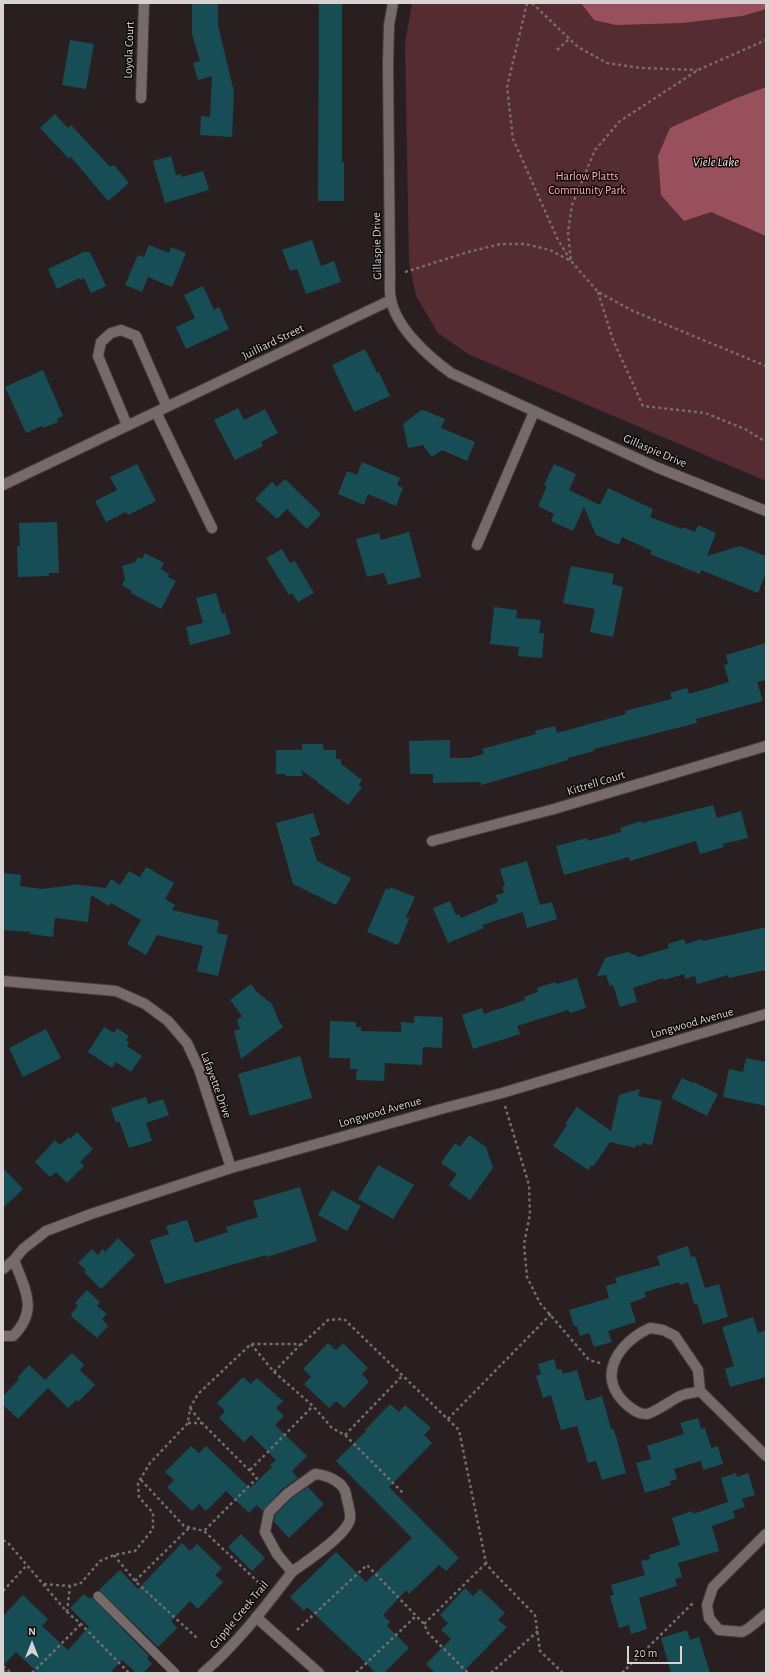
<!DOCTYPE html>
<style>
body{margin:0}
#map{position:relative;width:769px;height:1676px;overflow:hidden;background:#291f20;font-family:"Alegreya Sans",sans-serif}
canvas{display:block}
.frame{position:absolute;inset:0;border:4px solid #d8d2d2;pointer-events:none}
.north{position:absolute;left:12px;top:1624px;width:40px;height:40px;-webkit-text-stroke:3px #0e0a0a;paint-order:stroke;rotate:0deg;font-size:11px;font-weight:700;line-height:16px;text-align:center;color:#d8d2d2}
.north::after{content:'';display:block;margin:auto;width:14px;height:18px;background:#d8d2d2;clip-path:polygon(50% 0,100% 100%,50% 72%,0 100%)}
.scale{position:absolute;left:627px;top:1646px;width:55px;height:18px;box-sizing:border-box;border:2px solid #d8d2d2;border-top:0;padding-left:5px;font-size:12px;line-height:14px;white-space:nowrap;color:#d8d2d2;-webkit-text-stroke:3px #0e0a0a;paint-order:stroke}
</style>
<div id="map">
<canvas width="769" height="1676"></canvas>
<div class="frame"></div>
<div class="north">N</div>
<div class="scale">20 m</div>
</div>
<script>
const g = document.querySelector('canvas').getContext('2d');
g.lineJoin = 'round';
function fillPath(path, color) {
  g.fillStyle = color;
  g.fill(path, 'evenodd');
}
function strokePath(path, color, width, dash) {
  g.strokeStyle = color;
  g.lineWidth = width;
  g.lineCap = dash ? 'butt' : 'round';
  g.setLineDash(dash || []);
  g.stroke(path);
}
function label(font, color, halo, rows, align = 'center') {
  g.font = font + ' "Alegreya Sans",sans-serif';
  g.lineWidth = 3;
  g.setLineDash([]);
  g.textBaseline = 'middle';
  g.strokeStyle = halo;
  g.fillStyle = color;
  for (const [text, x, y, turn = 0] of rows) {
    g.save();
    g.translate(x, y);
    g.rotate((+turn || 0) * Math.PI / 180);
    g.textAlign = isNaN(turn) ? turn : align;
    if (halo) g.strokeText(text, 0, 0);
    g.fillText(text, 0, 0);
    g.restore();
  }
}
fillPath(new Path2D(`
 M412,3H766V481L468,354L438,333L416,296L409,262L405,44Z`), '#562c33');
fillPath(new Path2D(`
 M581,3H766V9L742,16L682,23L616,25L594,20Z
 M766,87V236L711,212L684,221L661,195L658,156L670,128L734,99Z`), '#98515c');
fillPath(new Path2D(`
 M192,3H218V25L234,92L232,137L200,135L201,116L210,117L212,76L198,80L193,63L200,61L192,34Z
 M319,3H342V162H344V201H318Z
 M70,40L94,44L86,89L62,85Z
 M55,114L68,128L71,125L110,167L114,165L129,183L108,201L71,157L69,159L40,128Z
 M171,156L176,175L181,174L182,177L203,171L209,190L165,203L153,161Z
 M312,240L321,266L334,261L341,282L306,294L297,269L290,271L282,250Z
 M149,245L169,253L171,247L186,253L172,287L148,277L142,292L125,285L138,255L144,257Z
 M84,252H90L106,286L91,293L84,278L80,280L79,278L57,289L48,269Z
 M203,286L214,310L219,307L229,329L186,349L176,327L195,318L184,295Z
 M365,349L377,373L379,372L390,396L354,412L332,365Z
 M43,370L63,416L57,419L58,422L43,428L42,426L26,433L5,387Z
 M238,408L244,420L265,409L278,433L261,442L263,446L235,460L214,420Z
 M421,410L426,411L445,419L441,428L475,442L467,461L442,450L432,457L423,445L408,448L403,424Z
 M362,462L400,478L397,485L403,488L396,506L368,494L364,505L338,494L347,471L357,475Z
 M137,464L156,501L128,515L126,512L106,522L95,501L117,490L110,477Z
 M554,464L576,474L569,490L600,505L608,488L653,509L650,517L682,529L683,527L695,532L698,525L716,533L707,556L740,546L766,556V573L758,593L701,570L700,574L650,554L652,551L622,537L619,545L596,535L584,507L573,531L551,521L554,514L538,506L547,486L544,485Z
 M285,479L321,514L307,529L287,509L277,519L255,499L272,482L277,487Z
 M57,522L59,573H49V576L18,577L17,546H20L19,523Z
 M409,532L421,577L388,585L384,573L367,577L356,539L379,533L381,540Z
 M282,549L290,563L295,561L314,593L298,602L292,593L289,595L266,558Z
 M145,553L164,563L161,569L169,574L168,577L176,581L161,609L131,593L132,591L122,585L125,579L122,566L135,562L138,557L142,559Z
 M571,566L614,574L612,584L623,587L613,637L590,632L595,609L563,603Z
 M216,593L222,614L225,613L231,634L190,645L186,627L203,623L196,598Z
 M494,607L517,610L516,618L541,620L539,633H544L542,658L518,656L519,647L490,644Z
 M766,643V680L757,682L763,701L696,719L697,723L594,749V751L568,758V760L481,785L480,782L433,783V774H410L409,741L450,740V758H469L484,754L482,749L536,734L535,731L555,726L557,733L626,714L625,711L672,699L670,693L687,688L689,694L729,682L724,665L728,664L726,655Z
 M302,744H323L324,750H336V759H341V764L362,780L359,785L362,787L348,805L317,782V780H315L301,770L303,776H286L285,774H276V751L274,750H302Z
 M713,805L717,818L741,811L748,838L723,844L724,847L700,854L696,841L630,861L629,857L564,875L556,846L587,838L588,841L621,832L620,828L641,821L642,823Z
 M313,813L320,835L310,838L317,861L351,878L336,905L293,884L276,823Z
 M527,861L540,905L552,902L557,919L527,928L523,912L482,925L484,928L448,943L433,908L450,901L456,915L459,914L461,918L498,902L496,895L504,893L502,887L505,886L500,869Z
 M146,867L174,883L165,899L175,905L172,910L219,921L217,933L228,935L218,976L197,971L203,946L157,935L146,955L127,944L141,920L111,903L109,906L91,895L88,922L55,918L53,937L30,934L31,932L3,930V873L21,875L20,886L42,889L73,885L71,884L106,888L111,879L120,885L129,871L140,877Z
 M390,887L415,897L405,919L410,917L398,945L367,932L386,888L389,890Z
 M766,927V970L729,978L728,975L697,984L695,976L685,979L684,974L664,980L663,978L633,988L637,1002L620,1007L613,985L610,986L606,975L597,976L605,958L628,952L639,957L669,948L668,944L684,939L686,944L702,939L703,941Z
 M577,978L586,1008L570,1013L568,1010L517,1026L520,1034L473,1049L462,1015L482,1008L484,1014L525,1000L524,997L538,992L537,988L555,982L556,984Z
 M251,984L257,992L272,1004L279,1021L283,1027L241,1059L234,1031L240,1029L237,1020L242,1016L230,1000Z
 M414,1016L443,1017L442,1048L423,1047L422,1065L385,1063L384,1081L356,1080L357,1069H350V1058H329L330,1021L356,1022V1027H361V1031L401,1032V1022L414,1023Z
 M104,1027L114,1033L117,1028L129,1036L126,1040L129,1043L127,1046L142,1056L131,1072L116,1062L112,1068L88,1052Z
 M46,1029L61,1058L23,1077L9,1048Z
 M300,1056L312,1098L250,1116L238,1074Z
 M746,1058L766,1062V1106L723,1097L729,1069L743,1072Z
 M682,1078L693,1083L694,1082L718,1094L707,1116L671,1098Z
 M640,1089L638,1096L662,1101L652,1145L642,1143L641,1146L636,1145L635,1148L610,1142L593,1167L592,1165L588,1170L553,1146L567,1125L565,1124L577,1107L611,1131L619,1095Z
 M146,1097L148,1104L163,1099L169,1115L146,1123L152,1141L129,1148L119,1121L116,1123L111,1108Z
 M77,1132L93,1149L80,1162L84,1166L67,1183L56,1172L50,1177L35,1162L55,1140L60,1145L69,1137L70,1139Z
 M469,1135L486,1147L493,1168L470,1200L449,1185L457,1174L441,1163L455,1143L460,1147Z
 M378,1165L414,1185L393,1219L358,1199Z
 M3,1168L23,1189L3,1208Z
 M300,1187L317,1241L267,1257L266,1255L165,1284L150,1240L169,1234L166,1226L187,1220L195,1243L228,1232L226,1227L258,1217L253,1201Z
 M332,1190L361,1206L347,1231L318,1215Z
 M118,1238L135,1255L101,1289L84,1272L86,1270L78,1263L92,1249L98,1255L103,1249L105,1252Z
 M688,1246L691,1257L695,1256L705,1288L719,1284L728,1317L703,1324L697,1303L694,1304L688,1282L680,1285L679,1282L645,1292L646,1297L630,1303L636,1322L608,1331L612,1342L594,1347L589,1333L580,1336L577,1326H574L569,1310L609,1298L606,1286L617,1283L615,1278L660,1265L657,1256Z
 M87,1290L100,1302L97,1306L107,1314L102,1319L108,1326L97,1338L72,1317L71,1314L78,1306L75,1303Z
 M753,1317L758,1333L766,1330V1377L730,1387L725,1369L734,1366L722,1327Z
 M328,1343L336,1350L343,1343L368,1368L362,1374L369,1382L344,1408L336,1401L329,1408L304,1384L311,1377L303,1369Z
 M72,1353L84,1365L80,1370L95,1385L78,1402L76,1400L68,1408L48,1388L18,1419L3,1405V1396L19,1379L17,1378L29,1365L45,1380Z
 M554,1359L557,1370L561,1369L563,1374L577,1370L586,1401L602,1396L611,1429H613L616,1436L626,1473L602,1480L596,1461L588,1463L577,1426L561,1430L551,1395L543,1398L536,1376L541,1374L538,1364Z
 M243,1377L251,1384L257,1378L283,1401L276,1408L284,1416L275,1425L307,1456L292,1471L298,1478L282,1489L263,1511L257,1505L249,1513L226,1491L206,1511L199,1504L192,1511L167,1487L174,1480L165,1472L191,1446L199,1453L206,1446L250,1488L272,1467L270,1465L276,1460L251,1435L244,1442L219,1418L225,1411L217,1403Z
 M390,1404L399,1412L405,1405L431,1428L424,1435L432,1443L389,1487L459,1558L446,1571L439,1565L409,1594L406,1590L383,1615L390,1622L387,1626L409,1648L384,1673H375L368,1665L307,1607L304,1611L290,1597L336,1552L366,1582L412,1538L336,1461L366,1431L365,1430Z
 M698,1418L701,1429L705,1428L711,1448L718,1446L723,1464L703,1470L701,1461L674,1469L677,1479L670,1481L671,1485L645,1493L636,1463L651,1459L647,1446L684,1434L680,1423Z
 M736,1473L737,1477L748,1473L755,1495L742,1499L745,1507L733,1511L735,1518L712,1526L719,1551L678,1563L682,1577L675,1579L677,1586L639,1598L647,1629L631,1634L629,1625L619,1628L610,1596L614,1595L611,1585L645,1575L641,1561L650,1559L649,1555L680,1545L672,1518L692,1511L693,1514L728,1502L721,1478Z
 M308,1487L324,1504L289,1538L274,1522L275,1515L291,1499Z
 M241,1534L265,1558L252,1571L228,1547Z
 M182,1543L190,1551L197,1544L222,1568L215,1575L223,1582L198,1609L190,1601L171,1621L177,1628L158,1647L99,1590L120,1570L138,1589Z
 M465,1588L473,1596L480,1589L505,1613L498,1620L507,1627L462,1673H435L426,1664L451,1639L441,1630L448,1623L440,1615Z
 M84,1594L90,1599L92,1597L149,1656L147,1658L152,1664L143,1673H136L122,1660L110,1673H38L16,1652L3,1666V1616L23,1595L48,1619L42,1626L68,1650L89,1627L70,1608Z
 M687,1630L690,1640L699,1637L710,1673H671L661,1638Z`), '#174e56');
const lane = new Path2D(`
 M98,1596L175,1673`);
const street = new Path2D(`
 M393,3L389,25L388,64L390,274C390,282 389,291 391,299C396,328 429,357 451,373L656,467L766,511
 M141,98L144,3
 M156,412L212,528
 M127,425L98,356L101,342L111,333L121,330L136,336L167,407
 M3,485L391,300
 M477,545L534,412
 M432,841L554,809L766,746
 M3,981L116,991L145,1004L168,1021L187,1043L199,1069L231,1168
 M3,1269L14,1260L23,1249L46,1231L91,1214L231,1168L441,1109L502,1093L766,1014
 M650,1328L663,1330L675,1336L698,1370L700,1391C694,1393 686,1393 680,1396C672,1400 654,1413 647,1414C639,1415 632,1409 626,1404C595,1376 619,1342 650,1328Z
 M3,1336H13C39,1310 25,1290 14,1260
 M700,1391L766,1456
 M315,1474C326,1475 343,1481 346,1494C347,1502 351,1511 350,1519C347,1535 307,1561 292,1572L277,1554L265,1532L269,1512L287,1494Z
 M766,1534L713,1587L707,1605L709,1618L719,1630L742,1632L749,1628L766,1614
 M256,1617L319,1673
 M203,1673C237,1644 265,1607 292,1572`);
strokePath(lane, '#453d3e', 10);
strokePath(street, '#453d3e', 12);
strokePath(new Path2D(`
 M527,3L507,87L513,139L558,240L571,261L568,232L572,205L595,150L620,121L698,70L766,40
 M532,3L578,47L607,63L641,68L697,70
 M557,50L569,39
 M405,272L468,252L501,244H525L550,250L571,261L598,292L633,311L766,366
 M598,292L613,340L643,406L705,413L745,429L766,442
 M505,1106L529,1185L530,1214L524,1244L527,1277L540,1303L589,1360L600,1363
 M251,1344L274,1372L313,1406L332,1428L345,1435L404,1494
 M274,1372L301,1344
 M190,1408L202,1423L257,1478L204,1531
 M448,1419L551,1314
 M188,1423H202
 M345,1435L402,1376
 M250,1470L313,1406
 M141,1480L184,1526L204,1531L258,1582
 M3,1540L8,1543L67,1612L81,1624L129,1673
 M114,1555L135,1581L197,1638
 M135,1581L189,1528
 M44,1584L70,1586L81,1583L100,1561L114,1555L135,1551L153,1529V1513L139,1497L138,1483L150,1463L188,1423L190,1408L198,1394L251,1344H302L328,1320L344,1319L459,1430L486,1563L492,1571L535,1615L540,1651L563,1673
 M3,1591L27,1565
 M67,1612L70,1586
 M424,1624L486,1563
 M297,1630L367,1565L424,1624L428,1633L468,1673
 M3,1666L11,1673
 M3,1672L6,1669
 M32,1673L81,1624
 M356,1673L416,1616
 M491,1673L538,1631
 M622,1673L693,1603`), '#746c6d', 2.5, [3, 3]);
strokePath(lane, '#766a6b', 9);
strokePath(street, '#766a6b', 10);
label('12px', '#d8d2d2', '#0e0a0a', [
 ["Loyola Court",129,50,-88],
 ["Gillaspie Drive",377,246,-91],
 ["Juilliard Street",273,342,-26],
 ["Gillaspie Drive",655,451,23],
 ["Kittrell Court",596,783,-17],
 ["Longwood Avenue",692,1023,-16],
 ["Lafayette Drive",216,1085,70],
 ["Longwood Avenue",380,1112,-16],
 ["Cripple Creek Trail",239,1615,-50]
]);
label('12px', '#ffaab5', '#0e0a0a', [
 ["Harlow Platts",587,176],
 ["Community Park",587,190]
]);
label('italic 13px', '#f3dcde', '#0e0a0a', [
 ["Viele Lake",716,162]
]);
</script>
